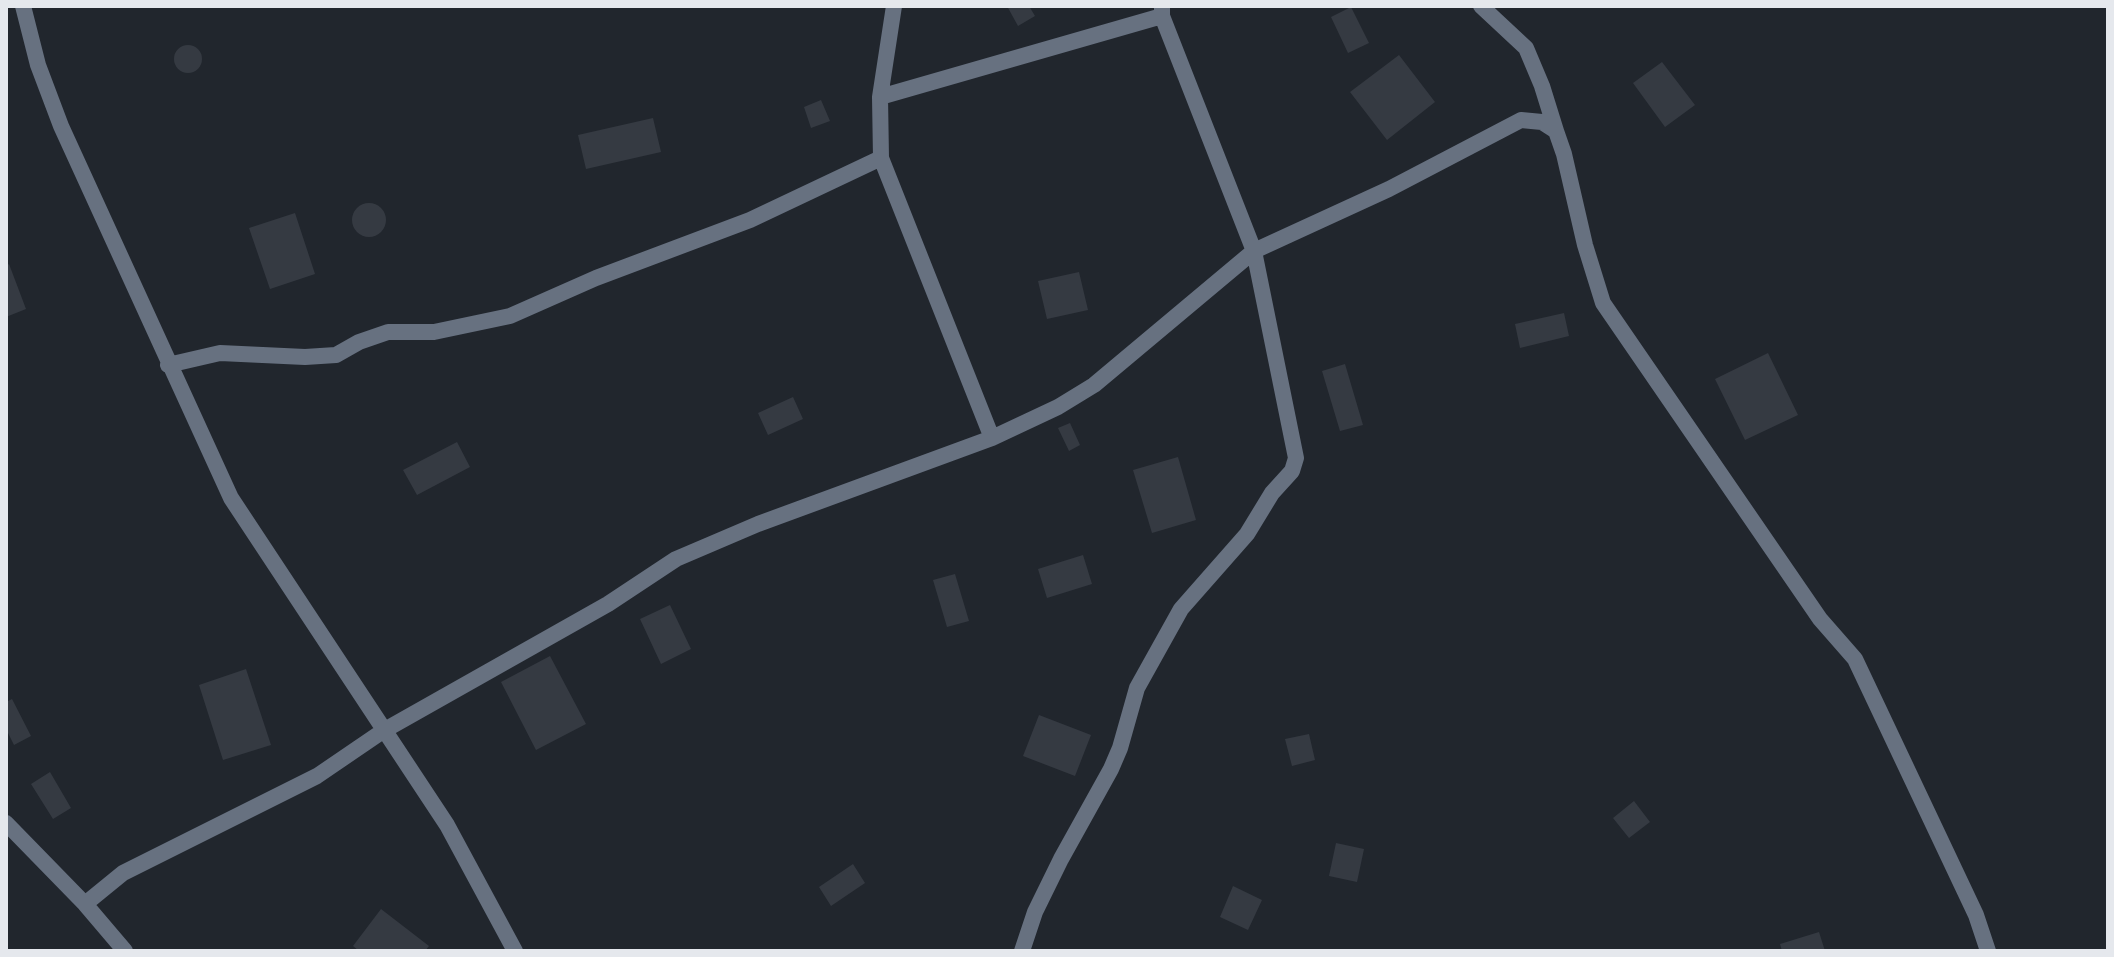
<!DOCTYPE html>
<style>
body{margin:0}
#map{position:relative;width:2114px;height:957px;overflow:hidden;background:#21262d;font-family:Spectral,serif}
canvas{display:block}
.frame{position:absolute;inset:0;border:8px solid #e5e8ed;pointer-events:none}
</style>
<div id="map">
<canvas width="2114" height="957"></canvas>
<div class="frame"></div>
</div>
<script>
const g = document.querySelector('canvas').getContext('2d');
g.lineJoin = 'round';
function fillPath(path, color) {
  g.fillStyle = color;
  g.fill(path, 'evenodd');
}
function strokePath(path, color, width, dash) {
  g.strokeStyle = color;
  g.lineWidth = width;
  g.lineCap = dash ? 'butt' : 'round';
  g.setLineDash(dash || []);
  g.stroke(path);
}
fillPath(new Path2D(`
 M1007,6H1029L1035,16L1018,26Z
 M1351,7L1369,43L1348,53L1331,17Z
 M174 59a14 14 0 1 1 28 0a14 14 0 1 1-28 0Z
 M1399,55L1435,102L1387,140L1350,92Z
 M1662,62L1695,105L1665,127L1633,83Z
 M821,100L830,121L811,128L804,107Z
 M653,118L661,152L586,169L578,135Z
 M352 220a17 17 0 1 1 34 0a17 17 0 1 1-34 0Z
 M295,213L315,274L270,289L249,228Z
 M9,264L26,309L6,317V266Z
 M1079,272L1088,310L1047,319L1038,281Z
 M1564,313L1569,336L1520,348L1515,324Z
 M1768,353L1798,415L1745,440L1715,379Z
 M1345,364L1363,425L1340,431L1322,371Z
 M793,397L803,419L768,435L758,413Z
 M1070,423L1080,445L1069,451L1058,428Z
 M457,442L470,467L417,495L403,470Z
 M1178,457L1196,520L1152,533L1133,470Z
 M1083,555L1092,584L1047,598L1038,569Z
 M955,574L969,621L947,627L933,580Z
 M670,605L691,649L661,664L640,619Z
 M550,656L586,724L536,750L501,682Z
 M246,669L271,745L223,760L199,685Z
 M12,699L31,736L14,745L6,729V702Z
 M1039,715L1091,735L1075,776L1023,756Z
 M1309,734L1315,760L1292,766L1285,739Z
 M50,772L71,808L53,819L31,784Z
 M1634,801L1650,822L1629,838L1613,818Z
 M1336,843L1364,849L1357,882L1329,876Z
 M853,864L865,883L831,906L819,887Z
 M1233,886L1262,900L1248,930L1220,917Z
 M381,909L429,946L425,951H359L353,946Z
 M1819,932L1825,951H1782L1780,944Z`), '#353a42');
strokePath(new Path2D(`
 M23,6L38,65L61,126L231,498L447,825L515,951
 M894,6L880,97L881,158L992,438
 M1481,6L1526,48L1542,86L1556,131
 M880,97L1162,16
 M168,365L220,353L305,357L336,355L359,342L388,332H434L510,316L596,278L750,220L881,158
 M6,823L85,904L125,951
 M85,904L123,873L317,776L383,731L608,604L676,559L758,524L992,438L1058,407L1094,385L1254,251L1389,189L1521,120L1542,122L1556,131L1564,154L1585,245L1603,303L1820,619L1855,659L1976,915L1988,951
 M1022,951L1035,912L1061,859L1111,769L1120,748L1137,688L1181,609L1247,534L1272,493L1292,471L1296,458L1254,251L1162,16V6`), '#677180', 16);
</script>
